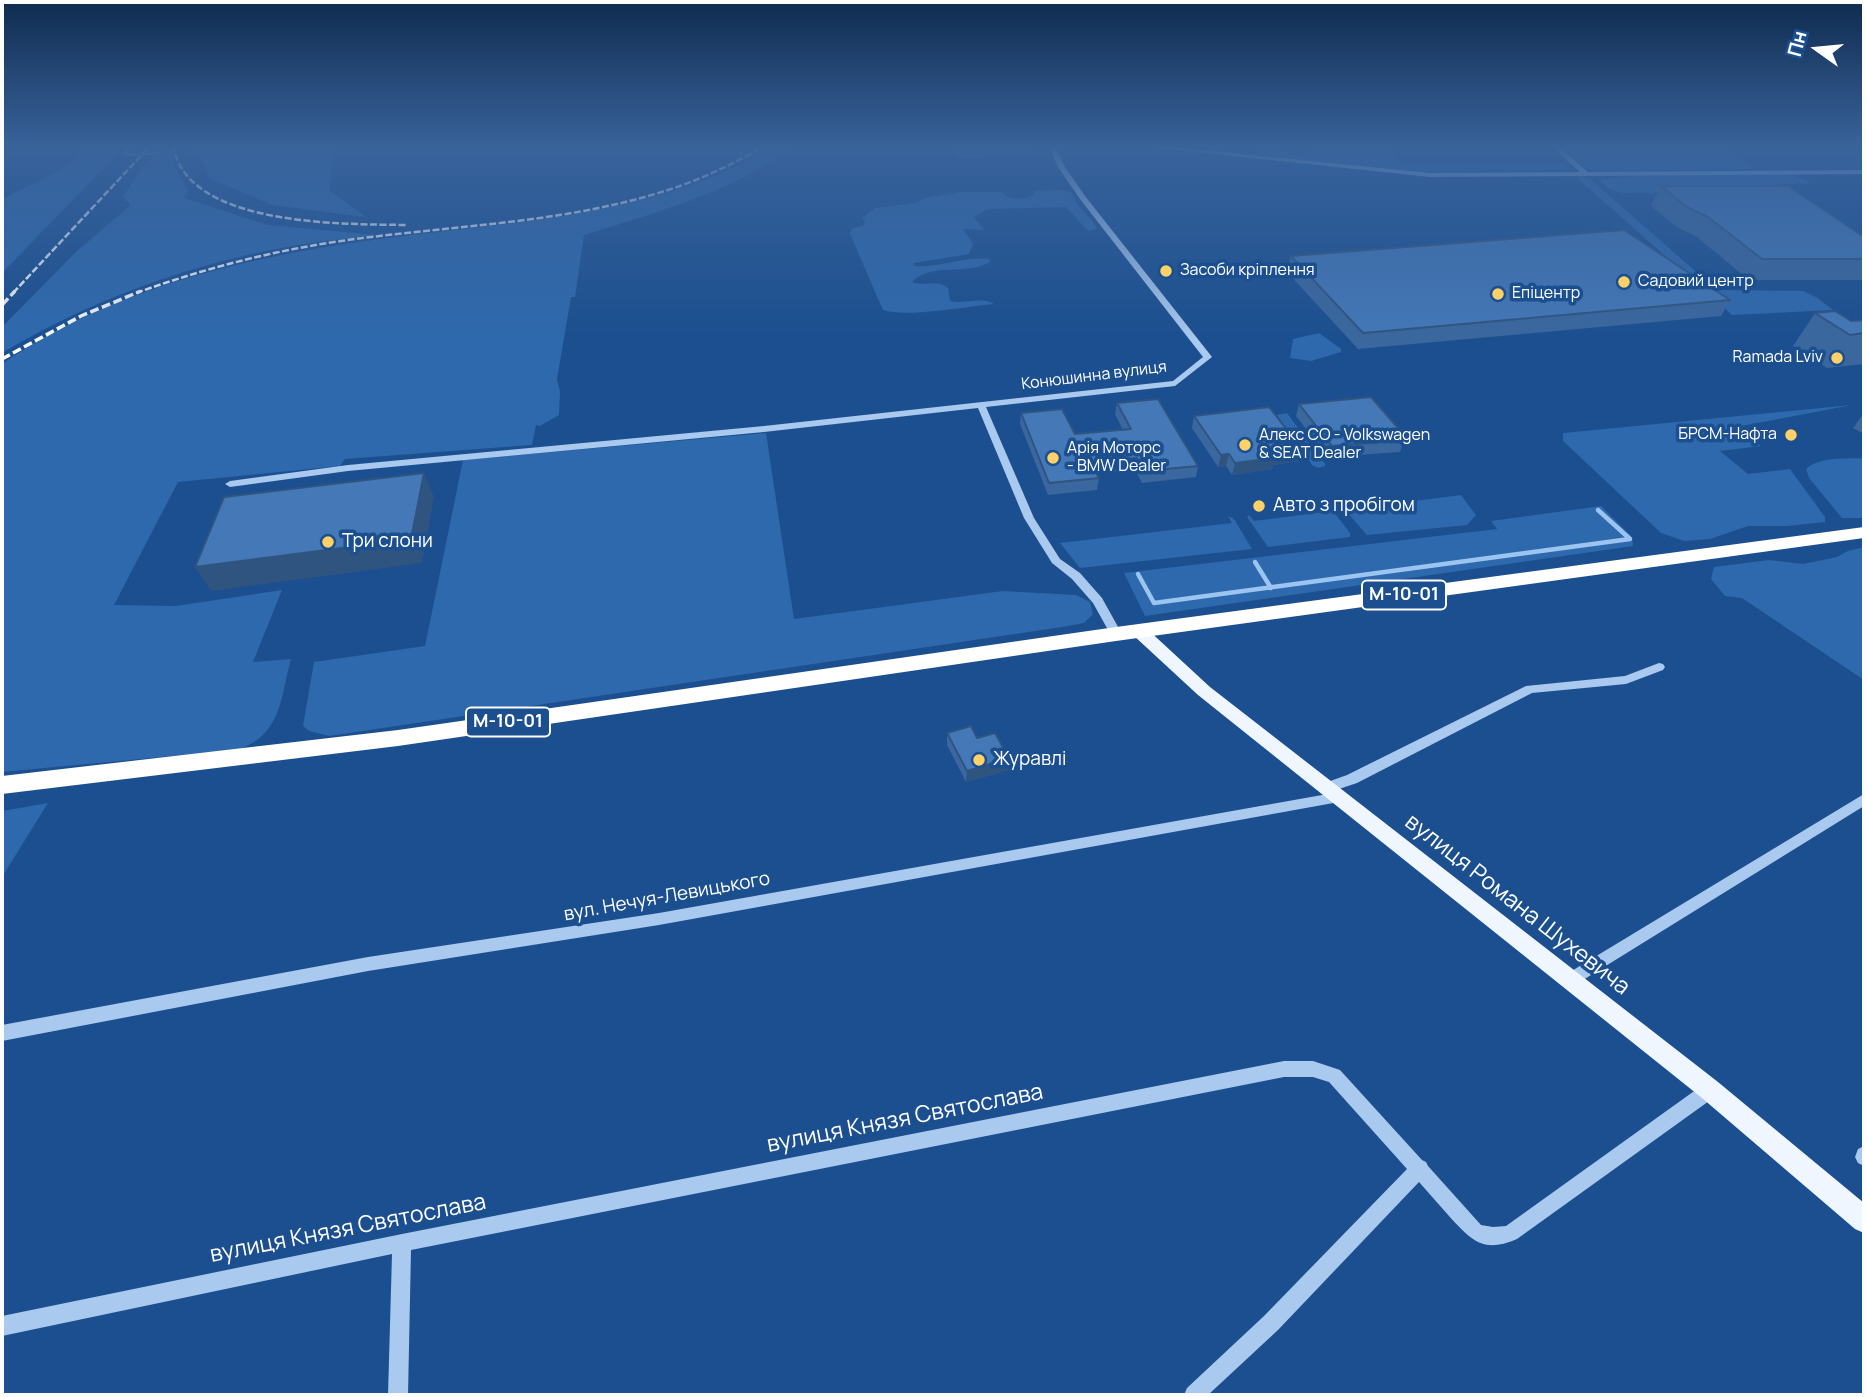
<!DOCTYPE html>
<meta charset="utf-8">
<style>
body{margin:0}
#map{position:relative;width:1866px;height:1397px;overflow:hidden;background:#1b4f8f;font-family:Manrope,sans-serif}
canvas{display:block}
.frame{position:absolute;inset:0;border:4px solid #fff;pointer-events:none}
.north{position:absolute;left:1782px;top:14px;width:70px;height:70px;-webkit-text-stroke:5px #1b4f8f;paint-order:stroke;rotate:285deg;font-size:19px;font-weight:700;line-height:28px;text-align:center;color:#fff}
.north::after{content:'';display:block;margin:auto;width:24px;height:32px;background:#fff;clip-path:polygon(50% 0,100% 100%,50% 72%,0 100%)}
</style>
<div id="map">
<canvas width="1866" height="1397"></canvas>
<div class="frame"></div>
<div class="north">Пн</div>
</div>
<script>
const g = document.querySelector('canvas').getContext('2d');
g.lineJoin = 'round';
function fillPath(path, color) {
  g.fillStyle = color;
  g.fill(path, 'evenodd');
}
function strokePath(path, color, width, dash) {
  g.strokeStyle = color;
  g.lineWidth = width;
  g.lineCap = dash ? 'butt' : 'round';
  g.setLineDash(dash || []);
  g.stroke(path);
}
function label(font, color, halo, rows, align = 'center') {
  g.font = font + ' Manrope,sans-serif';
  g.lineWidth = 7;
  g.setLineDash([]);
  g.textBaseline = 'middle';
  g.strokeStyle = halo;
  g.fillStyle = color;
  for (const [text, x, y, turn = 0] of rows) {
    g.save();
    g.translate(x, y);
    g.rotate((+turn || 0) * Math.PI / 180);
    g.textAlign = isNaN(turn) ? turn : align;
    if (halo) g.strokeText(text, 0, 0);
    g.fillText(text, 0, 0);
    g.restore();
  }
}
fillPath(new Path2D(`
 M94,145H126L2,273V199L49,176Z
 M163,145H172L174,166L188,190L184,198L268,225L377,235C347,239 317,241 287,247C187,265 89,301 2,353V327L78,250L131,205L123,197L141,169Z
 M196,145H335L329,190L366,217L272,205L209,178Z
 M777,145H796C732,192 658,212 584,235L575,297H571L557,379L560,392L559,415L540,426L536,425L532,445L345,459L340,466L178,482L114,605L176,606L282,590L253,662L291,659C280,699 282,735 237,750L2,772V364C120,283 264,253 403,236C531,221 664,212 777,145Z
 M948,145H1019L1028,147L1031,154L958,159Z
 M1315,145H1390L1398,162L1411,164L1563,163L1571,170L1408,172L1298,161L1256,153L1261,149L1311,154L1317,147Z
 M1559,145H1722L1757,169L1598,171L1584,167Z
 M1642,175H1792L1812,183L1766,185L1749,190L1740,185H1717L1726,193L1711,185H1688L1695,192L1623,193L1609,189L1599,180Z
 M1581,176L1589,178L1717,290L1803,291L1816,297L1833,310L1732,315L1577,178Z
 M1063,190L1072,193C1076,209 1092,215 1097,229L1088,231L1066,207L988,209L974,217L984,230L963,229L973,244L969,254L914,263V266C940,268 963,256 989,259L990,262C967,276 930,262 912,282C924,287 937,279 948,288L950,301C965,305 980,296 994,304C967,306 908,318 883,310L850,234L852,228L863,226L865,222L862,218L875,208L915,203L925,198L961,192H1002C1010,202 1023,198 1033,196L1034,191Z
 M1319,333L1341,349V352L1311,361L1290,358L1293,339Z
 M1852,405L1737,427L1761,446L1720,451L1748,474L1790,469L1825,517V522L1787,526H1748L1710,539L1684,541L1661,533L1563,441V433Z
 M1287,413L1325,464V466L1318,468L1312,465L1277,415Z
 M766,433L794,619L1003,591L1076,595L1090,602L1093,614L1084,623L1062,627L329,736L309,731L303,726L314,662L425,646L463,460Z
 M1864,458V518H1842L1809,478L1806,469C1820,456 1846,459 1864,458Z
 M1461,495L1476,515L1467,525L1367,535L1345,510Z
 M1601,506L1632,537L1633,546L1145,616L1124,573L1497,529L1491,521Z
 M1333,511L1350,533V537L1268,547L1247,517L1249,515L1254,521Z
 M1228,516L1234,519L1252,549L1080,568L1060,543L1232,523Z
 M1864,547V680L1742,598L1725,596L1711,579L1714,567L1769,560L1803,564L1837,557L1848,551Z
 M48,803L2,877V811Z`), '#2e69ad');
strokePath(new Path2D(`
 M130,145L125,154L136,155
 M146,154L160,153`), '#9cc4f0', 2.5);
strokePath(new Path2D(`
 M1255,562L1271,588
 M1138,574L1154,603L1630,539L1598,510`), '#9cc4f0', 4.5);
fillPath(new Path2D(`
 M1048,145H1054L1065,167L1085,196L1212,357L1175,386L986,407L1034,518L1060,559L1080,573L1102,598L1122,634L1120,637H1112L1093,603L1072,579L1052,563L1024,518L978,408L764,432L348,471L230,487L225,484L230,481L348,465L764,426L1173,381L1203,357L1080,199L1058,167Z
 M1129,145H1153L1430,173L1580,172L1550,145H1557L1588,172L1864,170V174L1430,177Z
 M1659,663L1663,664L1665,667L1663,670L1626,684L1532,693L1357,783L1327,793L1322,792L1320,788L1322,784L1347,775L1526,686L1625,676Z
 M1339,792L1344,793L1346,797L1344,801L1339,802L659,925L368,971L2,1041V1025L368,957L659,913Z
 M1864,794V806L1575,985L1570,987L1565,985L1562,980L1565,975Z
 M1284,1061H1313L1340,1070L1422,1160L1426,1162L1428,1166L1481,1225L1493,1227L1506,1226L1704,1084L1710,1082L1716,1084L1718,1090L1716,1096L1517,1239C1483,1254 1471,1240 1449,1216C1439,1205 1429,1193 1419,1182L1278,1330L1208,1395H1184L1187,1388L1264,1316L1407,1169L1329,1082L1313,1077H1284L411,1250L408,1395H388L392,1254L2,1336V1316L402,1234Z
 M1864,1146V1166L1858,1163L1855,1157L1858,1149Z`), '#a9c9ee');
fillPath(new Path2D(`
 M1139,625L1145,627L1210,687L1718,1082L1864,1203V1233L1855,1229L1702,1098L1198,695L1133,635L1131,631Z`), '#f0f6ff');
fillPath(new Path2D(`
 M1864,527V538L1116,641L398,746L2,794V776L398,730L1116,627Z`), '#fff');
strokePath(new Path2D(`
 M173,145C186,227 343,224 407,225
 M13,293L151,145
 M136,293C203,269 271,251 341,241C451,225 565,224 671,189C705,178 736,162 767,145`), '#fff', 2.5, [7, 2.5]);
strokePath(new Path2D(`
 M2,305L15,291
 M2,359L81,316L141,291`), '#fff', 3.5, [9, 3.5]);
fillPath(new Path2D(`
 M1661,186L1864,237V280H1749L1697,237L1677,227L1651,206Z
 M1291,256L1730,300L1721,316L1358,349L1287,272Z
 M1815,313L1851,321L1864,320V364L1827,368L1793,346Z
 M1117,403L1198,466L1196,477L1142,483L1135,470L1097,474L1099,478L1097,490L1048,495L1020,424L1021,413L1075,434L1123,430L1115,414Z
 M1299,404L1399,429L1398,433L1404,440L1400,452L1328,457L1296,416Z
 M1864,413V434L1853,428Z
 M1194,416L1300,461L1273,465L1272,469L1232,475L1226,466L1218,467L1192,428Z
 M947,733L977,738L1009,758L1008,770L966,782L947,745Z`), '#3a679d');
fillPath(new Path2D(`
 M1303,450L1300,461L1273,465L1272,469L1232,475L1235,463L1272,453Z
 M1229,454L1226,466L1218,467L1221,455Z
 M424,473L434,497L422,563L211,591L195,567Z
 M1009,758L1008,770L966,782L967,771Z`), '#305480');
const building = new Path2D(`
 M1661,186H1788L1864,237V259H1762L1708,217L1687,207Z
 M1624,230L1730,300L1363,333L1291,256Z
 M1835,311L1851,321L1864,320V333L1850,335L1815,313Z
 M1371,397L1399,429L1395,430L1404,440L1332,446L1299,404Z
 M1158,399L1198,466L1144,471L1137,458L1091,463L1099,478L1049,483L1021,413L1062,409L1075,434L1131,429L1117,403Z
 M1269,407L1303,450L1272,453L1275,458L1235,463L1229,454L1221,455L1194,416Z
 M424,473L411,539L195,567L224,497Z
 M971,726L977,738L995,733L1009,758L967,771L947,733Z`);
fillPath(building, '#4478b7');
strokePath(building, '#305480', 2);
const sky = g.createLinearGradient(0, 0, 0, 341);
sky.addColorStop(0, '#0f2b4f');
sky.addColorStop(0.43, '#39639b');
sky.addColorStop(1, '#39639b00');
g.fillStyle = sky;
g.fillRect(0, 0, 1866, 341);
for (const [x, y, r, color] of [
 [1166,271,7,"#ffd166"],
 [1624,282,7,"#ffd166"],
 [1498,294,7,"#ffd166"],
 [1837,358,7,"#ffd166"],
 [1791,435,7,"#ffd166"],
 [1245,445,7,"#ffd166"],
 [1053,458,7,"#ffd166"],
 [1259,506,7,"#ffd166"],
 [328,542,7,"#ffd166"],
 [979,760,7,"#ffd166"]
]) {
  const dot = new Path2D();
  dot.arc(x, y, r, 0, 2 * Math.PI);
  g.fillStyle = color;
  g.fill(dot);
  strokePath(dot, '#1b4f8f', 2.5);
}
label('16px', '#fff', '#1b4f8f', [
 ["Засоби кріплення",1180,271],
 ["Садовий центр",1638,282],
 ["Епіцентр",1512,294],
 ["Ramada Lviv",1823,358,"right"],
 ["БРСМ-Нафта",1777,435,"right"],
 ["Алекс CO - Volkswagen",1259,436],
 ["& SEAT Dealer",1259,454],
 ["Арія Моторс",1067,449],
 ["- BMW Dealer",1067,467]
], 'left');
label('16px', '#fff', '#1b4f8f', [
 ["Конюшинна вулиця",1094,376,-7]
]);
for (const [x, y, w] of [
 [1404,595,84],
 [508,722,84]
]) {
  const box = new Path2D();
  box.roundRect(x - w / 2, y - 14.5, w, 29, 5);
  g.fillStyle = '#1b4f8f';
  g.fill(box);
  strokePath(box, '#fff', 2);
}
label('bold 18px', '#fff', null, [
 ["М-10-01",1404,595],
 ["М-10-01",508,722]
]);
label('19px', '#fff', '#1b4f8f', [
 ["Авто з пробігом",1273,506],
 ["Три слони",342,542],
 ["Журавлі",993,760]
], 'left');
label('19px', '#fff', '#1b4f8f', [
 ["вул. Нечуя-Левицького",667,897,-10]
]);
label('23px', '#fff', '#1b4f8f', [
 ["вулиця Романа Шухевича",1517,905,38],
 ["вулиця Князя Святослава",905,1119,-11],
 ["вулиця Князя Святослава",348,1229,-11]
]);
</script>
